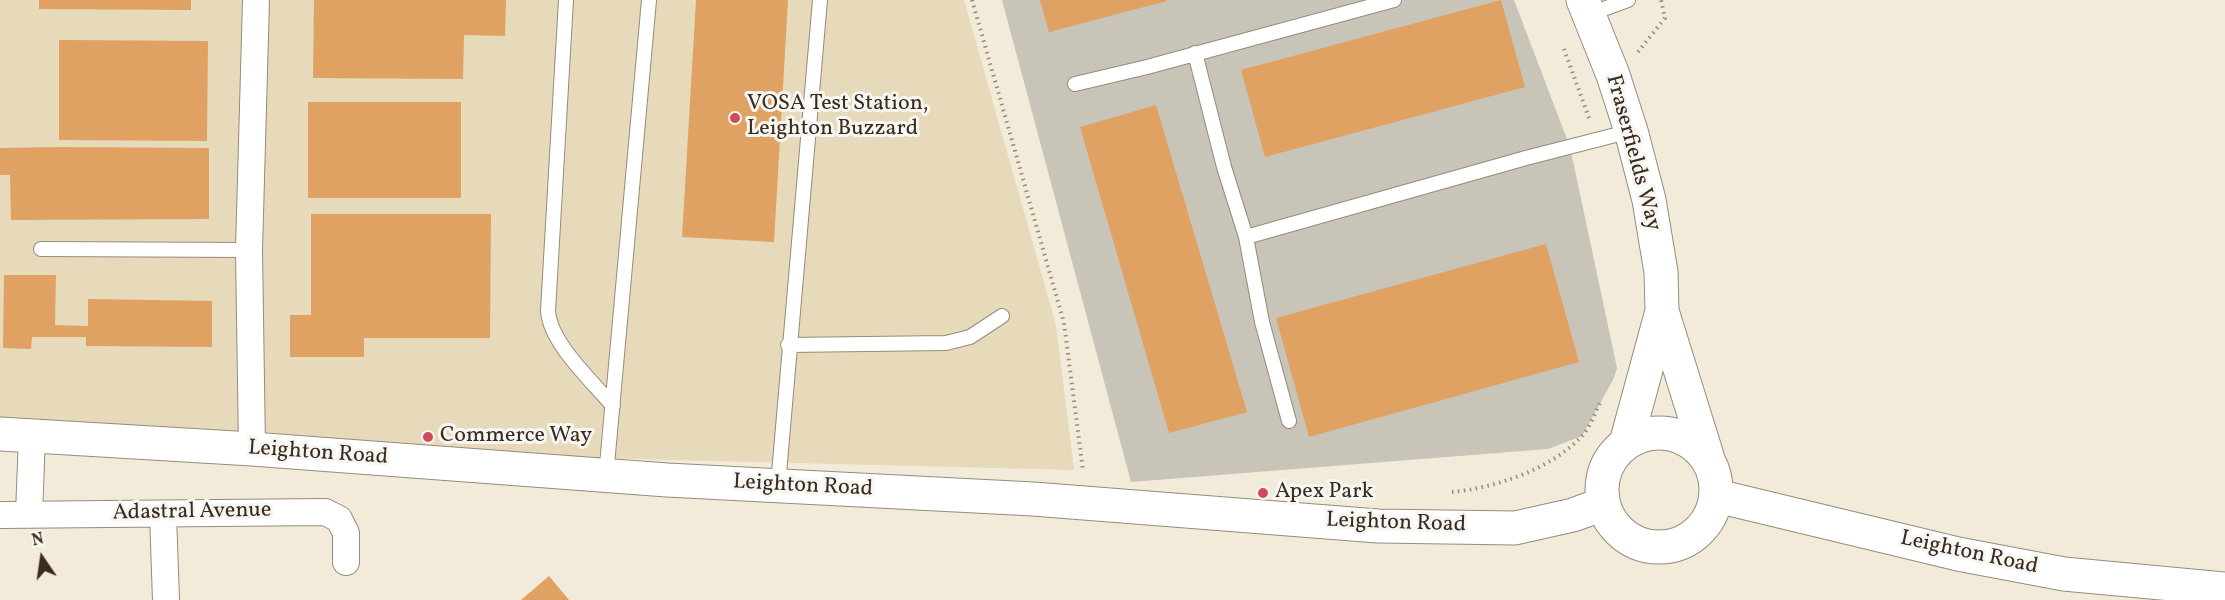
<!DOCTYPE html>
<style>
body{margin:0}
#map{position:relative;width:2225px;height:600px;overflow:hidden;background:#f3ebda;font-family:Vollkorn,serif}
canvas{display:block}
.north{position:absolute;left:12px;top:528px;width:60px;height:60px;-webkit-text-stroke:4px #f6f6f2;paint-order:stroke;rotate:347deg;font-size:16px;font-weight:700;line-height:24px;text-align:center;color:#3b2a1e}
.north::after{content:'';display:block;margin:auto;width:21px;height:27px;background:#3b2a1e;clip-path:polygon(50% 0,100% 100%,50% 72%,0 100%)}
</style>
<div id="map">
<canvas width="2225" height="600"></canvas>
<div class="north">N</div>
</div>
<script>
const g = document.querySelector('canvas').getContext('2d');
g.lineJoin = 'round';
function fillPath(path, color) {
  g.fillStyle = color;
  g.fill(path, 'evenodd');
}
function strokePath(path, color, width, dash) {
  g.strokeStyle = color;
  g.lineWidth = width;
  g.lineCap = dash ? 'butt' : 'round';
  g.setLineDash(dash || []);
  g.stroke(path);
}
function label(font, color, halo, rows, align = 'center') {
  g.font = font + ' Vollkorn,serif';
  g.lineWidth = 6;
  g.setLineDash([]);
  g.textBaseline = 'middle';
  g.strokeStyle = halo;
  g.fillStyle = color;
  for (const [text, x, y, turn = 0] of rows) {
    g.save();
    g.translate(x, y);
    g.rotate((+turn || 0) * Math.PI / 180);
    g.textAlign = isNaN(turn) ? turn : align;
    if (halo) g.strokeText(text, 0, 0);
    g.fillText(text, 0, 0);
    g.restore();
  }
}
fillPath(new Path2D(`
 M0,0H964L1056,325L1074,470L0,443Z`), '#e6daba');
fillPath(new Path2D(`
 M1002,0H1514L1570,147L1617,368L1613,380L1582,436L1548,449L1131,482Z`), '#c8c4b8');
fillPath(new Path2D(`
 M39,0H191V10L39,9Z
 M314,0H506L505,36L464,35L463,79L313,78Z
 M696,0H788L774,242L682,237Z
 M1040,0H1167V1L1049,32Z
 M1501,0L1525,87L1265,157L1241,70Z
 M59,40L208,41L207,141L59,140Z
 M308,102H461V198H308Z
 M1156,105L1247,412L1169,433L1080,127Z
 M60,147L209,148V219L11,220L10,175H0V148Z
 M311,214H491L490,338H364V357H290V315H311Z
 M1546,244L1579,362L1309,437L1276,318Z
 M4,275H56L55,325L88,326V299L212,301V347L86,346V337H32L31,349L3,348Z
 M549,576L569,600H521Z`), '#dfa263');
const lane = new Path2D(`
 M566,0L548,311C550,343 592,381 613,406
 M1590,14L1628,0
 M1195,53L1224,167L1246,237L1262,322L1289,421
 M1075,84L1147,67L1394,0
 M1246,237L1526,158L1631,131
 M41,249L249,250
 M788,345L946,343L970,337L1002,316
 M606,476L649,0
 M778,485L820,0`);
const street = new Path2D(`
 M252,449L249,250L256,0
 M29,514L32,436
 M163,514L166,600
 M0,515L325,512L339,519L346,533V562`);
const secondary = new Path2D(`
 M1583,0L1613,75L1631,131L1649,200L1661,272L1662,311L1708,459
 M1602 490a57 57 0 1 1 114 0a57 57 0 1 1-114 0Z
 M0,434L252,449L667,480L1033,499L1378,526L1515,528L1573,515L1603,504
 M1626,443L1662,311
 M1717,496L1958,554L2064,574L2225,589`);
strokePath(lane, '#978a7c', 16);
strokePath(street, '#978a7c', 28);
strokePath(secondary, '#978a7c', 35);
strokePath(new Path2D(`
 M972,0L1064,323L1083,471
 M1564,49L1589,118
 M1638,52L1665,18L1661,0
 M1452,492C1495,488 1551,469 1581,437C1590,428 1595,412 1601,401`), '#978a7c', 4, [1.5, 4.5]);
strokePath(lane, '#fff', 14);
strokePath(street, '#fff', 26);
strokePath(secondary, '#fff', 33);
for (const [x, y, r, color] of [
 [735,118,6,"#d1495b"],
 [428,437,6,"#d1495b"],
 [1263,493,6,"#d1495b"]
]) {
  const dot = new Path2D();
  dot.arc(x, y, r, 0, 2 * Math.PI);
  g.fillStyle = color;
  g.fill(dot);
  strokePath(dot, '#f6f6f2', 2);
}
label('22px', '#3b2a1e', '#f6f6f2', [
 ["VOSA Test Station,",747,105],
 ["Leighton Buzzard",747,130],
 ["Commerce Way",440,437],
 ["Apex Park",1275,493]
], 'left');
label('22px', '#3b2a1e', '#f6f6f2', [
 ["Fraserfields Way",1632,153,75],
 ["Leighton Road",318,454,4],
 ["Leighton Road",803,487,3],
 ["Adastral Avenue",192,513,-1],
 ["Leighton Road",1396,524,2],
 ["Leighton Road",1969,554,12]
]);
</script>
